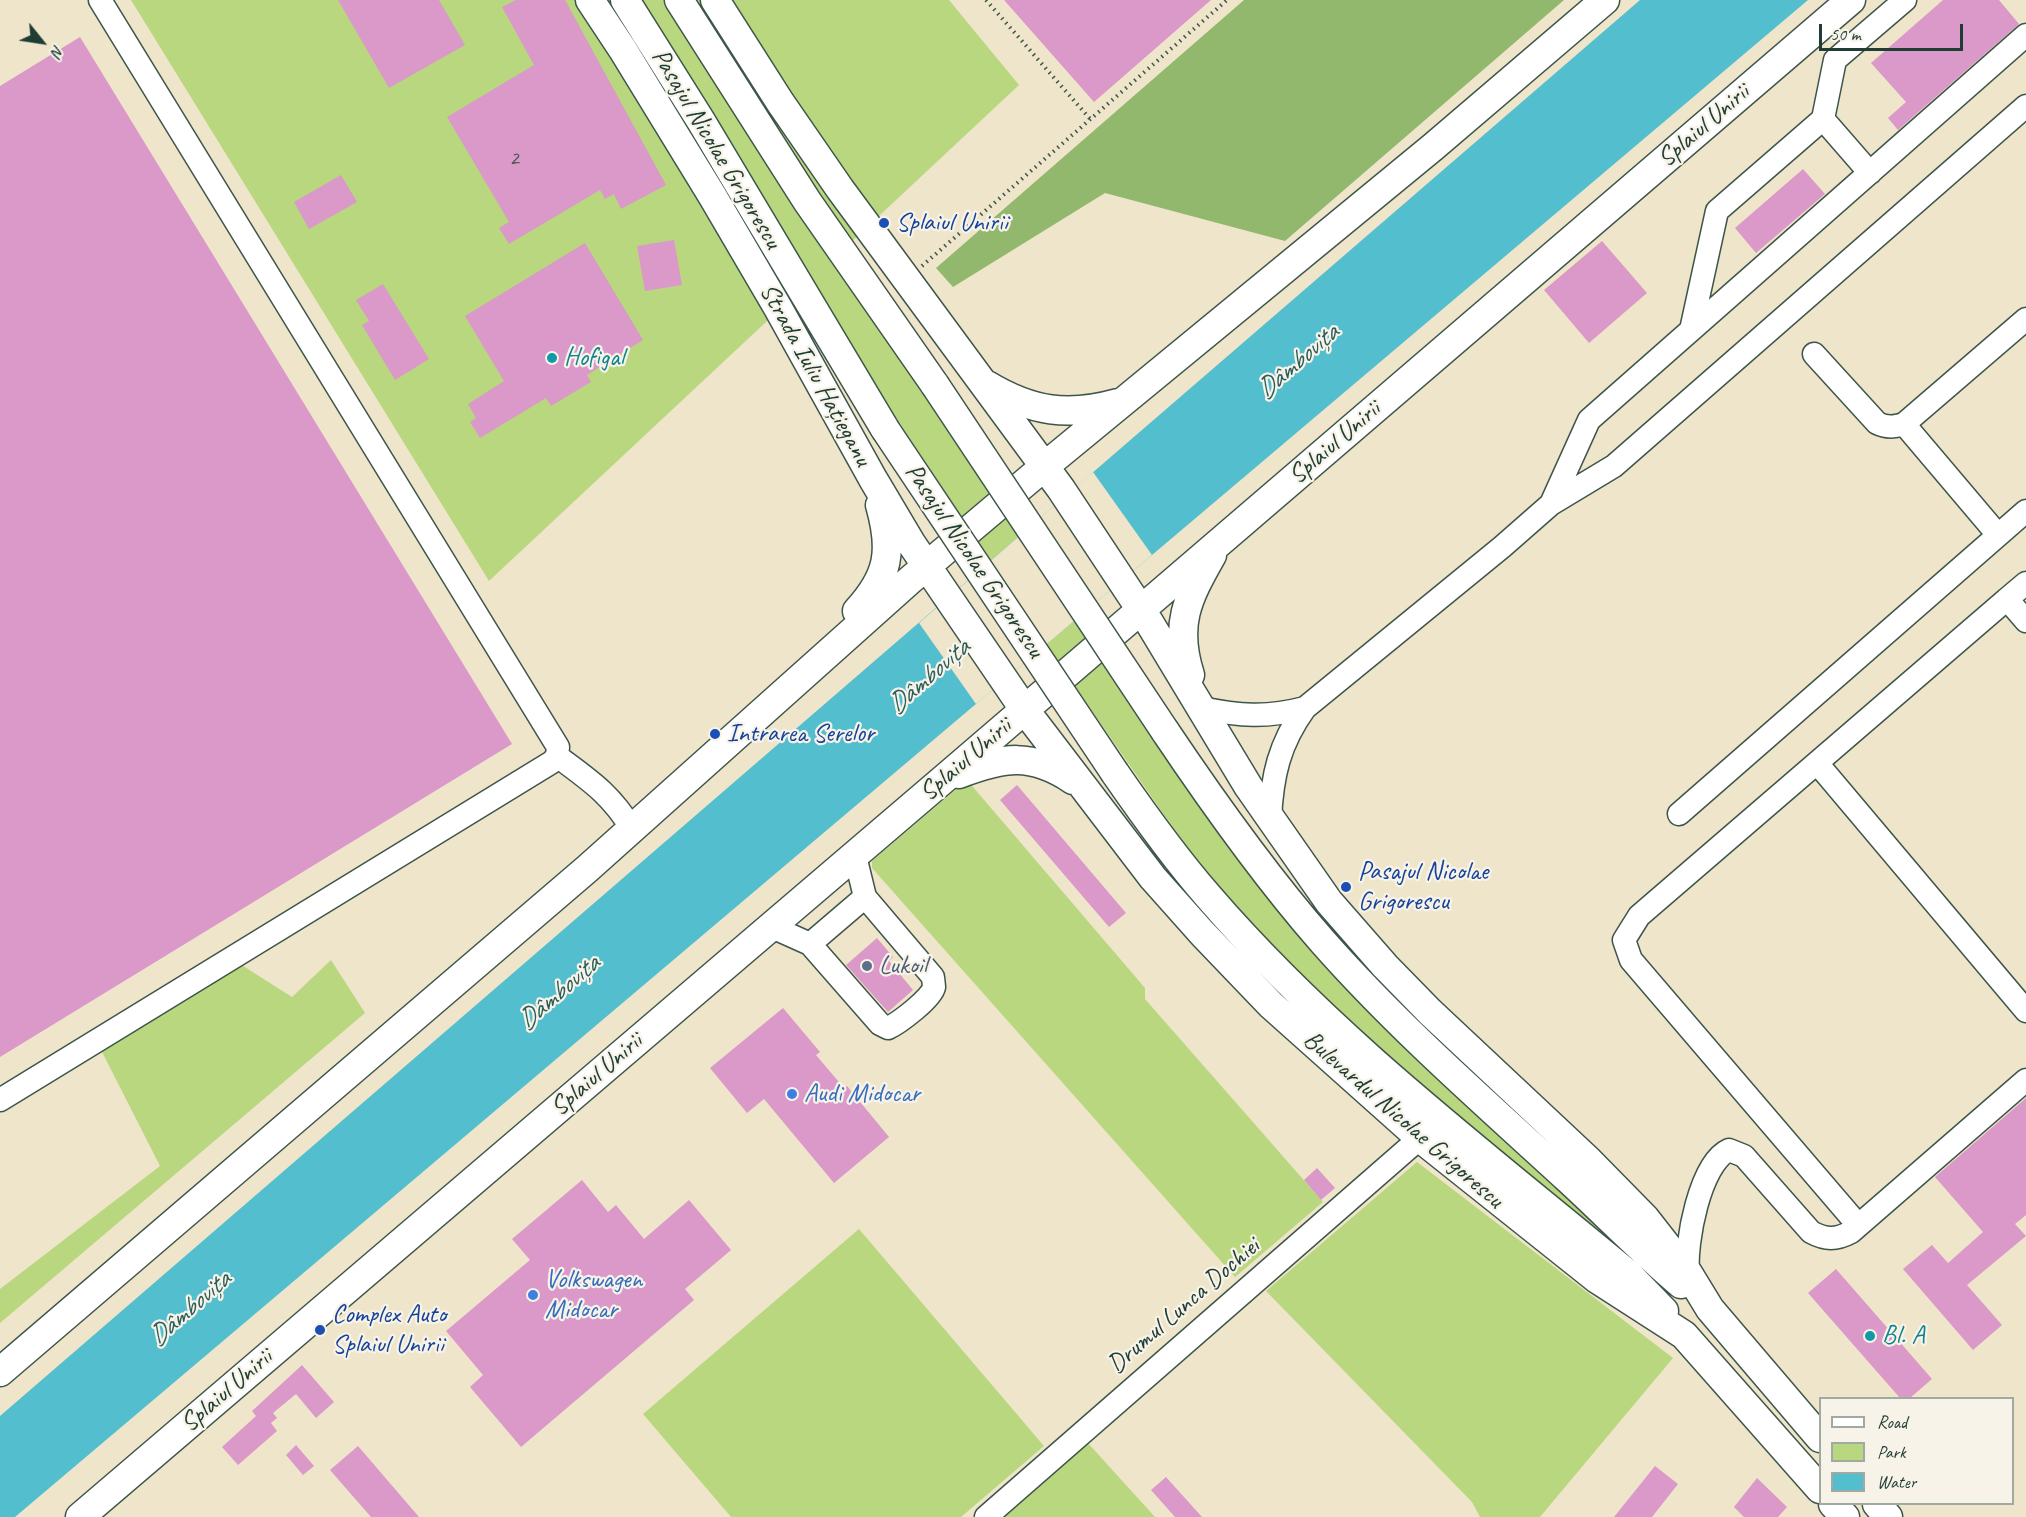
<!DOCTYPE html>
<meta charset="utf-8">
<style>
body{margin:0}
#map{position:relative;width:2026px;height:1517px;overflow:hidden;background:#efe5ca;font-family:Caveat,sans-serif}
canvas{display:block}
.legend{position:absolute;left:1819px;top:1397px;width:195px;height:108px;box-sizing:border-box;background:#f7f3e8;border:2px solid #a1aaa0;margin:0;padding:8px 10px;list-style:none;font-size:18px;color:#1f3d34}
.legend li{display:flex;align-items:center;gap:12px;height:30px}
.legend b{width:30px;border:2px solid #a1aaa0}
.north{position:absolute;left:12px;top:12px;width:60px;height:60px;-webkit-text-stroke:4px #f7f3e8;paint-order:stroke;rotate:120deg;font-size:16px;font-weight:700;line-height:24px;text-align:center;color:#1f3d34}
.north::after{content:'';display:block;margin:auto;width:21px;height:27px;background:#1f3d34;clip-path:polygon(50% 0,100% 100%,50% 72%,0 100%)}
.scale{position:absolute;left:1819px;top:24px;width:144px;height:27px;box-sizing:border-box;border:3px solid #1f3d34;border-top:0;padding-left:8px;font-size:18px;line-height:21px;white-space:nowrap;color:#1f3d34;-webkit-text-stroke:4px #f7f3e8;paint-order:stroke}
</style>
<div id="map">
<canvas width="2026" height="1517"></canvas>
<ul class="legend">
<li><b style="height:8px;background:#fff"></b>Road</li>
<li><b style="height:16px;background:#b9d77e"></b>Park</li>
<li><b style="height:16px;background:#53bece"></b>Water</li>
</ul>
<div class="north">N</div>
<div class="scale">50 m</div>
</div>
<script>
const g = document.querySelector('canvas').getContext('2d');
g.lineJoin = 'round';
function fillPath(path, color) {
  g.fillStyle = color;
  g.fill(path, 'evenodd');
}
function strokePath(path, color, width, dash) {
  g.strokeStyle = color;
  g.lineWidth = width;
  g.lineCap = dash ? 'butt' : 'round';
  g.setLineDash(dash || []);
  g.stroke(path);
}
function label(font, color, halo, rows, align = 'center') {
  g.font = font + ' Caveat,sans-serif';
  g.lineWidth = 4.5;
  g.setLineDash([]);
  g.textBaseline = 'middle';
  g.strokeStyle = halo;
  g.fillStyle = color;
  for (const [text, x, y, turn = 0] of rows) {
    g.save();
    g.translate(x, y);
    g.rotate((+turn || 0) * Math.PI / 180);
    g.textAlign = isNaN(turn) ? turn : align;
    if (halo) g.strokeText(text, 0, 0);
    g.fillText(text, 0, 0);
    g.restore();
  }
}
fillPath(new Path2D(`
 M131,0H949L1019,85L834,258L1220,825L1665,1283L1658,1288L1326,1003L1234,906L1189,851L1027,617L878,390L812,279L489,581Z
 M967,780L1145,988V999L1323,1202L1235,1277L872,868V861Z
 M331,960L365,1013L0,1323V1289L160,1166L100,1048L240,964L292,997Z
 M1417,1162L1673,1358L1540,1517H1480L1472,1502L1266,1291Z
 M859,1229L1044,1446L961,1517H731L643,1414Z
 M1087,1442L1155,1517H1001Z`), '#b9d77e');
fillPath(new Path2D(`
 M1244,0H1564L1285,241L1105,193L953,287L936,268Z`), '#92b86d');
fillPath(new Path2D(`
 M1640,0H1808L15,1517H0V1416Z`), '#53bece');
fillPath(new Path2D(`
 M1093,472L1152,555L976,704L919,623Z`), '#efe5ca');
fillPath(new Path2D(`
 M338,0H439L465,45L389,88Z
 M516,0H565L666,185L621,209L614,194L605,199L600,190L509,244L499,228L509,222L447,117L534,65L502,7Z
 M1004,0H1211L1094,102Z
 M1943,0H1999L2019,24L1898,130L1888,118L1906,102L1871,63Z
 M80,37L512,744L0,1057V86Z
 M1803,169L1825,194L1756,253L1735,228Z
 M341,175L357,202L309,229L294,202Z
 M674,240L682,285L645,291L637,246Z
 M1602,241L1647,293L1589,343L1544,290Z
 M585,243L643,340L587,375L591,382L551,406L546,398L480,438L470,422L476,418L468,404L504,381L465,316Z
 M383,284L429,359L395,380L362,325L369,321L356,300Z
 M1017,785L1126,913L1109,927L1000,800Z
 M877,938L893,957L889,961L913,990L888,1012L846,965Z
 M783,1008L820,1052L816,1055L844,1088L847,1086L889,1137L834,1183L764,1099L747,1113L710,1068Z
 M2026,1098V1215L2015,1224L2026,1236L1967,1285L2002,1325L1973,1350L1903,1269L1932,1245L1948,1263L1983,1232L1935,1177Z
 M1317,1168L1335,1188L1321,1200L1304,1180Z
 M582,1180L608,1212L616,1205L644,1239L689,1200L731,1250L685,1289L694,1300L521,1447L470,1387L483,1375L446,1331L530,1260L512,1239Z
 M1836,1269L1932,1379L1910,1398H1900L1808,1293Z
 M302,1365L334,1402L316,1418L296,1394L273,1413L277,1418L271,1423L277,1431L238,1465L222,1447L256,1416L252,1411Z
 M296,1445L314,1466L303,1475L286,1455Z
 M358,1446L419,1517H371L330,1470Z
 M1655,1466L1678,1484L1652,1517H1614Z
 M1166,1477L1202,1517H1175L1151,1490Z
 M1757,1478L1787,1507L1778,1517H1744L1734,1507Z`), '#da99c8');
const minor = new Path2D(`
 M1823,119L1870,173
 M1691,330L1717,211L1823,119L1835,60L1905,0
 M1814,354L1877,423C1887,428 1894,427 1904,424L2026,319
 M1904,424L1998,535
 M1551,504L1614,466L2026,106
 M2026,583L2007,599L2026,621
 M1201,708C1239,716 1267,718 1305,708
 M557,756C589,780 610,793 632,829
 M1817,763L2026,1011
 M1679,814L2026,511
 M1270,819C1272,776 1279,744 1305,708L1502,547L1551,504L1589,420L2026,35
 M772,927L810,944L865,897L855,856
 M810,944L880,1024L888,1028C899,1023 932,998 934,987C934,986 933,978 933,977L865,897
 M0,1100L552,762L557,756L558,747L100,0
 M1858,1225L1631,960L1624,940L1639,916L2007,599
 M1688,1273C1685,1243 1700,1163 1729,1150L1744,1156L1811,1232C1826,1240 1836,1240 1851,1232L2026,1080
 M986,1517L1420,1138`);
const major = new Path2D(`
 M590,0L623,50L713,197L778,308L873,479L911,543L1024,709L1153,878L1202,933L1271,1005L1420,1138L1597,1279L1684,1335L1820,1489
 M625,0L701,121L885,429
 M679,0L807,201L935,385
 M715,0L780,102L840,189L1061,489L1149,622L1248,786L1329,902L1385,966L1430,1012L1589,1161L1645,1218L1688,1273L1710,1309L1820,1438
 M987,385C1032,412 1068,417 1118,403
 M857,611C889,576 893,551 880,505
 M1190,675C1174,625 1187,599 1212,555
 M1165,731C1214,804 1265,876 1323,942C1398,1027 1484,1102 1568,1179C1606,1214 1642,1251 1681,1284
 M1115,773C1144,815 1174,857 1208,896C1331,1039 1484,1154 1628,1274L1664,1311
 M959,774C1004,757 1031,752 1073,780
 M0,1372L587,869L910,580L1045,466L1433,147L1605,0
 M1833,1504L1845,1517
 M1877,1504L1888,1517
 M80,1517L945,778L1851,0`);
strokePath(minor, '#3e564a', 25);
strokePath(major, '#3e564a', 31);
strokePath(new Path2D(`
 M986,0L1091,120
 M922,266L1227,0`), '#3e564a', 4, [1.5, 4.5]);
strokePath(minor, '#fff', 22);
strokePath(major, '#fff', 28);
const majorBridge = new Path2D(`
 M935,385L1165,731
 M885,429L1115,773`);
strokePath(majorBridge, '#3e564a', 31, []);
strokePath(majorBridge, '#fff', 28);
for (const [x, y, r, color] of [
 [884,223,6,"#1a4fb4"],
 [552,358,6,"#0f9aa8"],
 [715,734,6,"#1a4fb4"],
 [1346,887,6,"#1a4fb4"],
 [867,966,6,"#5c6f8a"],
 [792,1094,6,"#3f7fe0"],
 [533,1295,6,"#3f7fe0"],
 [320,1330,6,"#1a4fb4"],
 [1870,1336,6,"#0f9aa8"]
]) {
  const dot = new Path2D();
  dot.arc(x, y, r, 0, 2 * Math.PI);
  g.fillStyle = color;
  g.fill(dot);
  strokePath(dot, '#f7f3e8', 2);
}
label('22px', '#4e5459', null, [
 ["2",514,159]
]);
label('26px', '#1f3d34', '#f7f3e8', [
 ["Splaiul Unirii",1704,126,-41],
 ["Pasajul Nicolae Grigorescu",716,149,59],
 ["Strada Iuliu Hațieganu",815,375,61],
 ["Splaiul Unirii",1335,443,-41],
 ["Pasajul Nicolae Grigorescu",974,561,56],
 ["Splaiul Unirii",966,760,-41],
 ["Splaiul Unirii",597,1075,-41],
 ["Bulevardul Nicolae Grigorescu",1403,1120,41],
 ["Drumul Lunca Dochiei",1184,1306,-41],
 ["Splaiul Unirii",227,1391,-41]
]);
label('26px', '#164399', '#f7f3e8', [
 ["Splaiul Unirii",896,223],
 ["Intrarea Serelor",727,734],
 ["Pasajul Nicolae",1358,872],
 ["Grigorescu",1358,902],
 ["Complex Auto",332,1315],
 ["Splaiul Unirii",332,1345]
], 'left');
label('26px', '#0d838f', '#f7f3e8', [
 ["Hofigal",564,358],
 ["Bl. A",1882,1336]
], 'left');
label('26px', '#4e5e75', '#f7f3e8', [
 ["Lukoil",879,966]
], 'left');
label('26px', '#366cbe', '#f7f3e8', [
 ["Audi Midocar",804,1094],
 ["Volkswagen",545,1280],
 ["Midocar",545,1310]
], 'left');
label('italic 27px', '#2c5d5a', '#f7f3e8', [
 ["Dâmbovița",1298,362,-41],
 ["Dâmbovița",929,677,-41],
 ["Dâmbovița",559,993,-41],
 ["Dâmbovița",190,1309,-41]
]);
</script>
